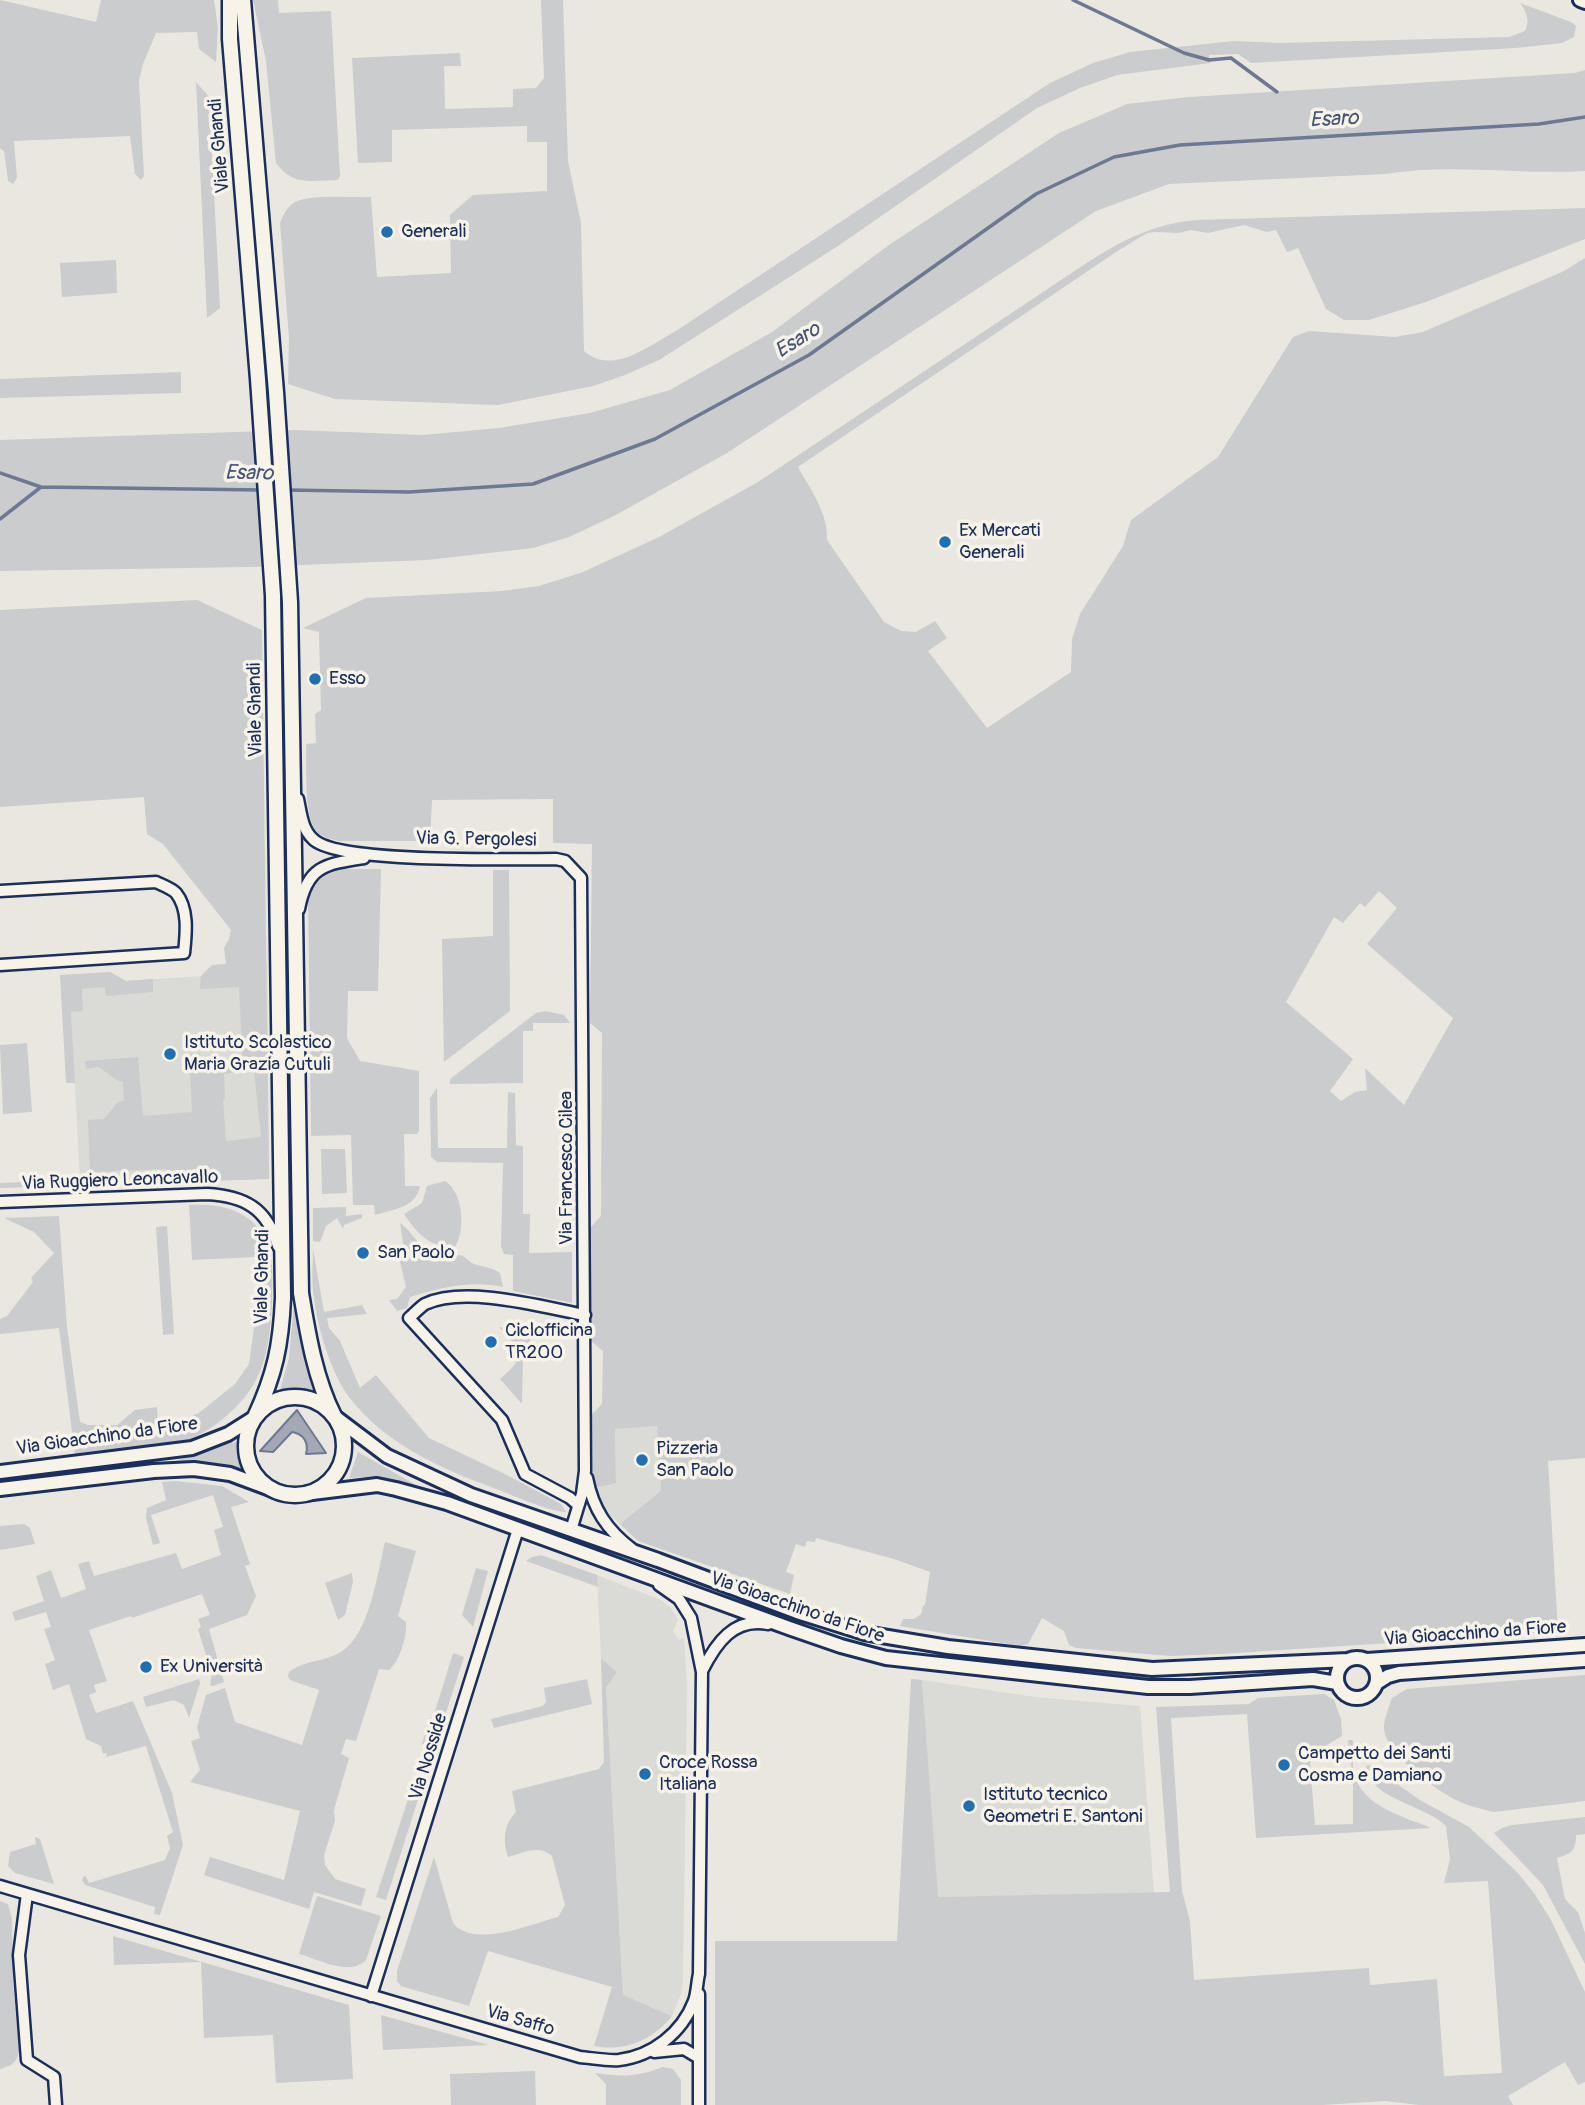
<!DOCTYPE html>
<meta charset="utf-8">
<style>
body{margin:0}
canvas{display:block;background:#eae7e0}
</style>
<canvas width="1585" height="2105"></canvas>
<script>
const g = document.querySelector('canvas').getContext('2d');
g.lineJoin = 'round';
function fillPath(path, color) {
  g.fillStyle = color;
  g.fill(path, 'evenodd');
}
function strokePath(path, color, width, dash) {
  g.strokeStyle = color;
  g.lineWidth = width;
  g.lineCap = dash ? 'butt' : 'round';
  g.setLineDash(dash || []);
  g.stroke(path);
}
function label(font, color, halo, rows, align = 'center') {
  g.font = font + ' Pangolin,sans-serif';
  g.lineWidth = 7;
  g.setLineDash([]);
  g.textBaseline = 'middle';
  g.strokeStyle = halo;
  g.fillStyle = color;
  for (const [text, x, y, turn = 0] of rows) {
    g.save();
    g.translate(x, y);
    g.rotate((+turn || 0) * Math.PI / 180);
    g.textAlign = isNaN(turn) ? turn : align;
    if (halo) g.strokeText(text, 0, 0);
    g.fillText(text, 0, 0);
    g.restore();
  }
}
fillPath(new Path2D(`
 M267,963L269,1174L80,1179L69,975L110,972L126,981L201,976L212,965Z
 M705,1419L661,1492L620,1524L602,1508L594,1488L616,1482L615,1429Z
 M597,1575L661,1600L670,1607L678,1619L673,1631L679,1640L684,1638L687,1685L683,1980L681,1994L672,2016L623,1995L606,1688L617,1672L601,1658Z
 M922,1680L1035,1697L1140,1706L1154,1893L937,1897Z`), '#dadad6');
fillPath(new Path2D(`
 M0,0L96,22L101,0H214L218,28L216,62L199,49L197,32L156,33L143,64L139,81L144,176L141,180L135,174L130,136L14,141L17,178L13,184L8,181L4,151L0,148Z
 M253,0H278L279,13L331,11L340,176L338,180C311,180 294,187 276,163L266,61Z
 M541,0H563L568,161L581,223L584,351C613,376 648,346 676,331L1050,83L1093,63L1130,52L1234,41L1279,43L1509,37L1525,31C1530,21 1527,12 1520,3L1571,22L1576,26L1574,37L1562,43L1516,48L1251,63L1238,54L1209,55L1210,63L1117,75L1080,88L1037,108L838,246L659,360L625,375L593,386L498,405L335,399L288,384L289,338L280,223C283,216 286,209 292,204C306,193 352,198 371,197L377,277L451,273L450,215L473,195L547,191V142H527V126L392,130V162L358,163L352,58L460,53L461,66H444L445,109L513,107V89L536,88L544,78Z
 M1585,70V171C1519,175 1450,163 1385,174L1169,184L1096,211L727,453L614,516L569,537L533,548L427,560L251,567L0,571V440L294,430L423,435L499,428L590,413L670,390L772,332L889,245L1059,133L1127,104L1189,97L1575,73Z
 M196,82L209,97L220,308L207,318Z
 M1585,208V239L1426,302L1369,320H1344L1326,309L1298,248L1287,252L1276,230L1267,232L1244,225L1208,233L1191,230L1178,233L1156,232L1147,233L1116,252L798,467C811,491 828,512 827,540L884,622L901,631L916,632L935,621L947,638L928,651L987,728L1071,672L1072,639L1080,614L1123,546L1131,520L1218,457L1293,337L1309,331L1395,337L1423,332L1564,271L1585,258V1458L1548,1461L1558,1632L1221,1654L1170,1656L1076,1648L1069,1645L1064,1631L1042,1618L1028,1644L1020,1646L900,1626L903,1619H914L921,1614L923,1606L925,1605L930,1572L894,1559L816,1538L815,1542L807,1541L805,1547L796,1544L786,1572L794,1575L790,1594L638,1541L620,1524L661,1491L657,1426L615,1429L616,1483L593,1488L592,1414L602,1404L603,1351L591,1341V1227L601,1216L602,1033L590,1023L592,844L553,843V799L432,800L430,841H339C332,839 324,838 318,833C303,819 307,765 306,744L316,743L315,714L321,710L319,632L303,628L366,598L502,591L539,586L583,572L659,537L758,482L1088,262C1123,240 1155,223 1198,220ZM1379,891L1397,908L1367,944L1453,1018L1404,1105L1365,1068L1367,1090L1355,1092L1341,1101L1330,1091L1353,1059L1286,1002L1334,917L1343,923L1360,903L1365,907Z
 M116,260L117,293L62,297L60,263Z
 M181,372V393L0,398V379Z
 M197,600L262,630L269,1179L0,1188V1183L167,1176L166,1169L90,1172L88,1120L104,1119L118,1102L124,1101L123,1082L118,1081L99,1067L86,1069L85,1061L138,1057L143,1116L192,1112L189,1054L200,1053L201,1066L235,1063L236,1072L224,1074L225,1099L223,1100L226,1141L261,1137L254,1071L243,1072L239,987L200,989L201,976L212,965L226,964L224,948L229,939L231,930L163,844L147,834L144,797L0,807V610Z
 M342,869H381L378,991H348L347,1038L360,1061L419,1071V1131L417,1134H404L405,1186H420C416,1208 394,1209 375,1215L374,1205H353L351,1135L311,1136L308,901C313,882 323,874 342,869Z
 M493,870H509L510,1011L444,1062L442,939L493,936Z
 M110,972L126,981L153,979V992L106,996L105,987L82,989L83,1011L71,1012L75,1083H66L60,975Z
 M545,1011L564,1015L570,1023H533V1031H523V1083L450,1084V1079L536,1013Z
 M27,1043L32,1112L3,1114L0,1045Z
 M437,1088L438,1148H507L508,1092L515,1093L516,1145L523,1146V1214H530L529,1253L572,1252V1303L513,1291V1255L504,1254L501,1246L503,1163L437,1162L431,1157L430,1098Z
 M321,1149H345L347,1193L322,1194Z
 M445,1181C463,1192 466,1230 455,1247C429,1248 417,1233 404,1214L422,1203L427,1186Z
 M189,1205C231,1202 268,1217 272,1265C273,1277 272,1290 272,1302C271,1327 268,1358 256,1380C243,1405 216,1428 190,1439C160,1452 108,1452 75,1456L59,1328L0,1334V1319L7,1316L33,1282L31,1278L54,1253L34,1232L4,1218L59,1216L67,1327L80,1422L88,1425H117L135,1410L157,1407L158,1422L182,1420L199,1413L235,1384L249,1364L257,1306L256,1257L192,1260Z
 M346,1207V1216L362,1214V1218L344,1225L343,1229L337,1218L326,1226L320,1242L313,1241V1208Z
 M400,1223C412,1231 415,1244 433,1252C442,1256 451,1253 460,1255C465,1256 469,1262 474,1264C482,1267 492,1267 500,1273L503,1287C471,1280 440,1288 410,1297L407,1308L397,1311L389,1300L397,1299L406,1287L399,1258L405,1256Z
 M167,1226L174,1334L163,1335L156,1227Z
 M313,1249L324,1312L362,1305L367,1314L327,1318L329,1328L340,1341L360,1388L376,1375L429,1438L507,1475L561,1504L566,1512C549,1512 510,1494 491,1487C439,1468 383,1442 349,1397C331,1373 317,1326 314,1297C311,1282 313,1265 313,1249Z
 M294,1303L307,1366L316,1392L300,1389L280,1390L289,1358Z
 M499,1327L530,1329V1358L523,1359L522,1404L500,1379C528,1355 521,1352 499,1327Z
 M238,1441L239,1461L244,1471L226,1465L175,1461Z
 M358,1452L418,1486L366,1477L349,1478Z
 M176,1481L222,1486L249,1502L231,1507L250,1564L245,1566L256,1596L247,1615L209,1629L224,1682L213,1686L210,1685L212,1674L198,1629L201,1627L198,1619L210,1615L202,1594L132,1618L131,1616L89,1630L107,1681L94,1685L96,1692L89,1695L96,1713L133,1701L172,1793L183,1845L160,1915L154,1914L155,1907L85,1885L82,1880L84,1876L86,1877L89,1883L165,1860L170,1848L167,1836L173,1832L146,1746L106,1757L107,1753L103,1754L101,1746L86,1739L69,1684L53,1690L45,1664L55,1660L44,1629L51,1627L46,1612L15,1621L12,1612L44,1601L36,1576L51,1570L61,1598L86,1589L78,1564L89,1561L94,1576L176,1553L182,1569L221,1555L214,1530L223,1527L213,1495L151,1515L160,1543L153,1545L146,1518L147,1508L166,1500L162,1482Z
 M24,1524L30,1528L35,1544L0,1550V1526Z
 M385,1542L416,1551L398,1616L406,1622C407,1636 400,1661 389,1670L379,1669L356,1741L346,1739L341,1754L349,1758L334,1810L335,1821L324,1855L325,1865L335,1879L366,1889L361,1906L314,1892L309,1909L204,1875L210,1857L284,1880L300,1811L190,1782L200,1770L191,1741L200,1738L197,1727L206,1695L225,1688L235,1722L302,1745L319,1690L290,1680L288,1676L289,1672C305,1660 324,1662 341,1652C370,1634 377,1574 385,1542Z
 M541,1555L597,1575L598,1587L526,1561L532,1557Z
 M476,1568L488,1571L473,1627L462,1615Z
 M352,1573L353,1582L345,1615L338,1620L325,1583Z
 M453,1653L464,1657L435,1747L422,1744L430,1718H433Z
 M601,1658L617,1672L606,1688L623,1995L672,2016C653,2040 625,2052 594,2046L612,1987L488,1951L469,2006L401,1986L397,1981V1971L434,1857L453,1923C474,1949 531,1924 558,1917L565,1905L552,1856C539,1844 523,1853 508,1857C503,1840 503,1826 516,1812L512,1791L599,1769L604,1762Z
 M1585,1675V1801L1494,1812C1480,1809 1465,1805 1452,1798C1431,1786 1388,1755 1384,1730C1383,1721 1389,1707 1392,1698L1407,1689Z
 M199,1679L200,1683L189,1718L184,1705L174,1700L146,1707L143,1697Z
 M587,1679L592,1704L494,1728L491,1719L543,1706L546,1702L544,1688Z
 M911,1679L922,1680L938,1897L1170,1892L1156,1707L1249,1704L1258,1698L1324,1694L1334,1700L1341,1719L1342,1736L1312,1754L1310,1762L1315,1825L1353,1824V1782L1348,1740H1353C1353,1750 1352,1762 1354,1773C1362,1807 1403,1816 1431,1828L1256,1838L1247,1714L1171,1718L1182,1891L1190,1921L1194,1980L1369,1968L1370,1985L1437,1979L1444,2076L1502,2073L1488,1881L1444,1883L1450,1859L1446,1826C1426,1805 1368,1799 1366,1766L1370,1765L1420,1800L1469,1827L1517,1872L1534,1893L1551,1920L1585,1992V2082L1578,2085L1565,2062L1508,2096L1513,2105H1419L1385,2101L1323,2105H715V1941H897Z
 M411,1790L420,1793L386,1900L376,1897Z
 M1585,1817V1834L1576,1835C1576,1851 1571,1854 1557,1858L1565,1899L1578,1912L1585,1933V1964L1543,1885L1494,1833L1502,1828L1512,1825Z
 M35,1837L40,1839L54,1884L15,1873L8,1866L10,1852L36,1844Z
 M317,1896L381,1916L366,1960C350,1977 318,1959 299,1954Z
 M0,1901L8,1904L12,1919L13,1982L19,2051C17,2063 11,2066 0,2069Z
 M113,1936L349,2005L353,2079L276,2083L273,2035L204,2038L201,1962L114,1965Z
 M381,2015L489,2045L383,2050Z
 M663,2067L673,2069L681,2080V2105H606V2084L595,2073C622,2077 637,2077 663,2067Z
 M535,2071L536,2105H451L450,2074Z`), '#cbcccd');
const water = new Path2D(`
 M297,1410L326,1453L306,1454C309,1443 304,1434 292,1432L273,1452L260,1451Z`);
fillPath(water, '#a3a8b4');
strokePath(water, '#6d7892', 2);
strokePath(new Path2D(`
 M1073,0L1184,53L1209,60L1231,58L1277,92
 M0,473L41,487L262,490
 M287,490L409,492L533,484L655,439L809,355L1036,194L1114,157L1180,145L1539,124L1585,117
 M0,519L41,487`), '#6d7892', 3.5);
const minor = new Path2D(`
 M298,799C301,813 302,829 313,839C337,864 514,859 556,859L565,861L581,878L585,1471L582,1494L571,1530
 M0,891L156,882C162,885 171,888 176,893C189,909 186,934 184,953L0,965
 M299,909C307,866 325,864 364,858
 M0,1202L207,1194C244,1196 267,1208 278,1246
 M587,1478C593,1509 607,1530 632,1549
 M578,1505L570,1498L525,1474L502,1420L409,1318C414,1314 420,1307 425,1304C465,1285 543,1307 585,1315
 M702,1671C716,1643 734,1617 768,1624
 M0,1886L580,2057C592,2058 607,2061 619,2060C652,2056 682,2033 694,2001C697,1993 697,1982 699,1974L702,1672L691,1618L679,1599L659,1585
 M27,1894L19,1955L27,2060L54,2077L56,2105
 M371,1996L518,1529
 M654,2052L684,2049L699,2058
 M699,2105V1994`);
const tertiary = new Path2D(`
 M1580,0L1585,2
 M334,1416L387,1456L471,1495L658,1560L797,1612L864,1633L948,1647L1152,1669L1348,1660
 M0,1472L192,1448L228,1434L255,1417
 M0,1489L154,1471L194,1469L230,1474L281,1493
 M304,1494L377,1485L396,1489L447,1503L789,1628L841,1646L886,1658L1148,1687H1190L1313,1679L1337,1683
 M1337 1678a20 20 0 1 1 40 0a20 20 0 1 1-40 0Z
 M1367,1660L1585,1645
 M1377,1683L1388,1676L1399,1673L1585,1660`);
const secondary = new Path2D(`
 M230,0V39L258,379L273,595L283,1298C281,1345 275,1374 255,1417
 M243,0L276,392L290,602L301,1293C308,1335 315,1378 334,1416
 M246 1446a49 49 0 1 1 98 0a49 49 0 1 1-98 0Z`);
strokePath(minor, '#1b2f5e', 15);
strokePath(tertiary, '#1b2f5e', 18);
strokePath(secondary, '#1b2f5e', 19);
strokePath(minor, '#f7f3e8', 10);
strokePath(tertiary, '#f7f3e8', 12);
strokePath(secondary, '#f7f3e8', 14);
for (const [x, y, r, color] of [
 [387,232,7,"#1f6fb2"],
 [945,542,7,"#1f6fb2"],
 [315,679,7,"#1f6fb2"],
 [170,1054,7,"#1f6fb2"],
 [363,1253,7,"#1f6fb2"],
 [491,1342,7,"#1f6fb2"],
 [642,1460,7,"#1f6fb2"],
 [146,1667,7,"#1f6fb2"],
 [1284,1765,7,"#1f6fb2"],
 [645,1774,7,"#1f6fb2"],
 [969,1806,7,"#1f6fb2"]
]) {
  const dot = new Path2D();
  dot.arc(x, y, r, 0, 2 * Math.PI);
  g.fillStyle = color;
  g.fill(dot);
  strokePath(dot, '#f7f3e8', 2.5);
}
label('19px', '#1b2f5e', '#f7f3e8', [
 ["Viale Ghandi",220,146,-95],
 ["Viale Ghandi",256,710,-91],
 ["Via G. Pergolesi",476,840,1],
 ["Via Francesco Cilea",567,1168,-90],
 ["Via Ruggiero Leoncavallo",120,1181,-2],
 ["Viale Ghandi",263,1277,-89],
 ["Via Gioacchino da Fiore",107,1437,-8],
 ["Via Gioacchino da Fiore",797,1608,19],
 ["Via Gioacchino da Fiore",1475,1634,-4],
 ["Via Nosside",429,1757,-73],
 ["Via Saffo",520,2021,16]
]);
label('19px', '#1b2f5e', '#f7f3e8', [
 ["Generali",401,232],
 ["Ex Mercati",959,531],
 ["Generali",959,553],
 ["Esso",329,679],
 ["Istituto Scolastico",184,1043],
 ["Maria Grazia Cutuli",184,1065],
 ["San Paolo",377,1253],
 ["Ciclofficina",505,1331],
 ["TR200",505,1353],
 ["Pizzeria",656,1449],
 ["San Paolo",656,1471],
 ["Ex Università",160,1667],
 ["Campetto dei Santi",1298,1754],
 ["Cosma e Damiano",1298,1776],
 ["Croce Rossa",659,1763],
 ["Italiana",659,1785],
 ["Istituto tecnico",983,1795],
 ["Geometri E. Santoni",983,1817]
], 'left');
label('italic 21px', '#445378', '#f7f3e8', [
 ["Esaro",1334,120,-3],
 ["Esaro",798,341,-32],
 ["Esaro",249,474,1]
]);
</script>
